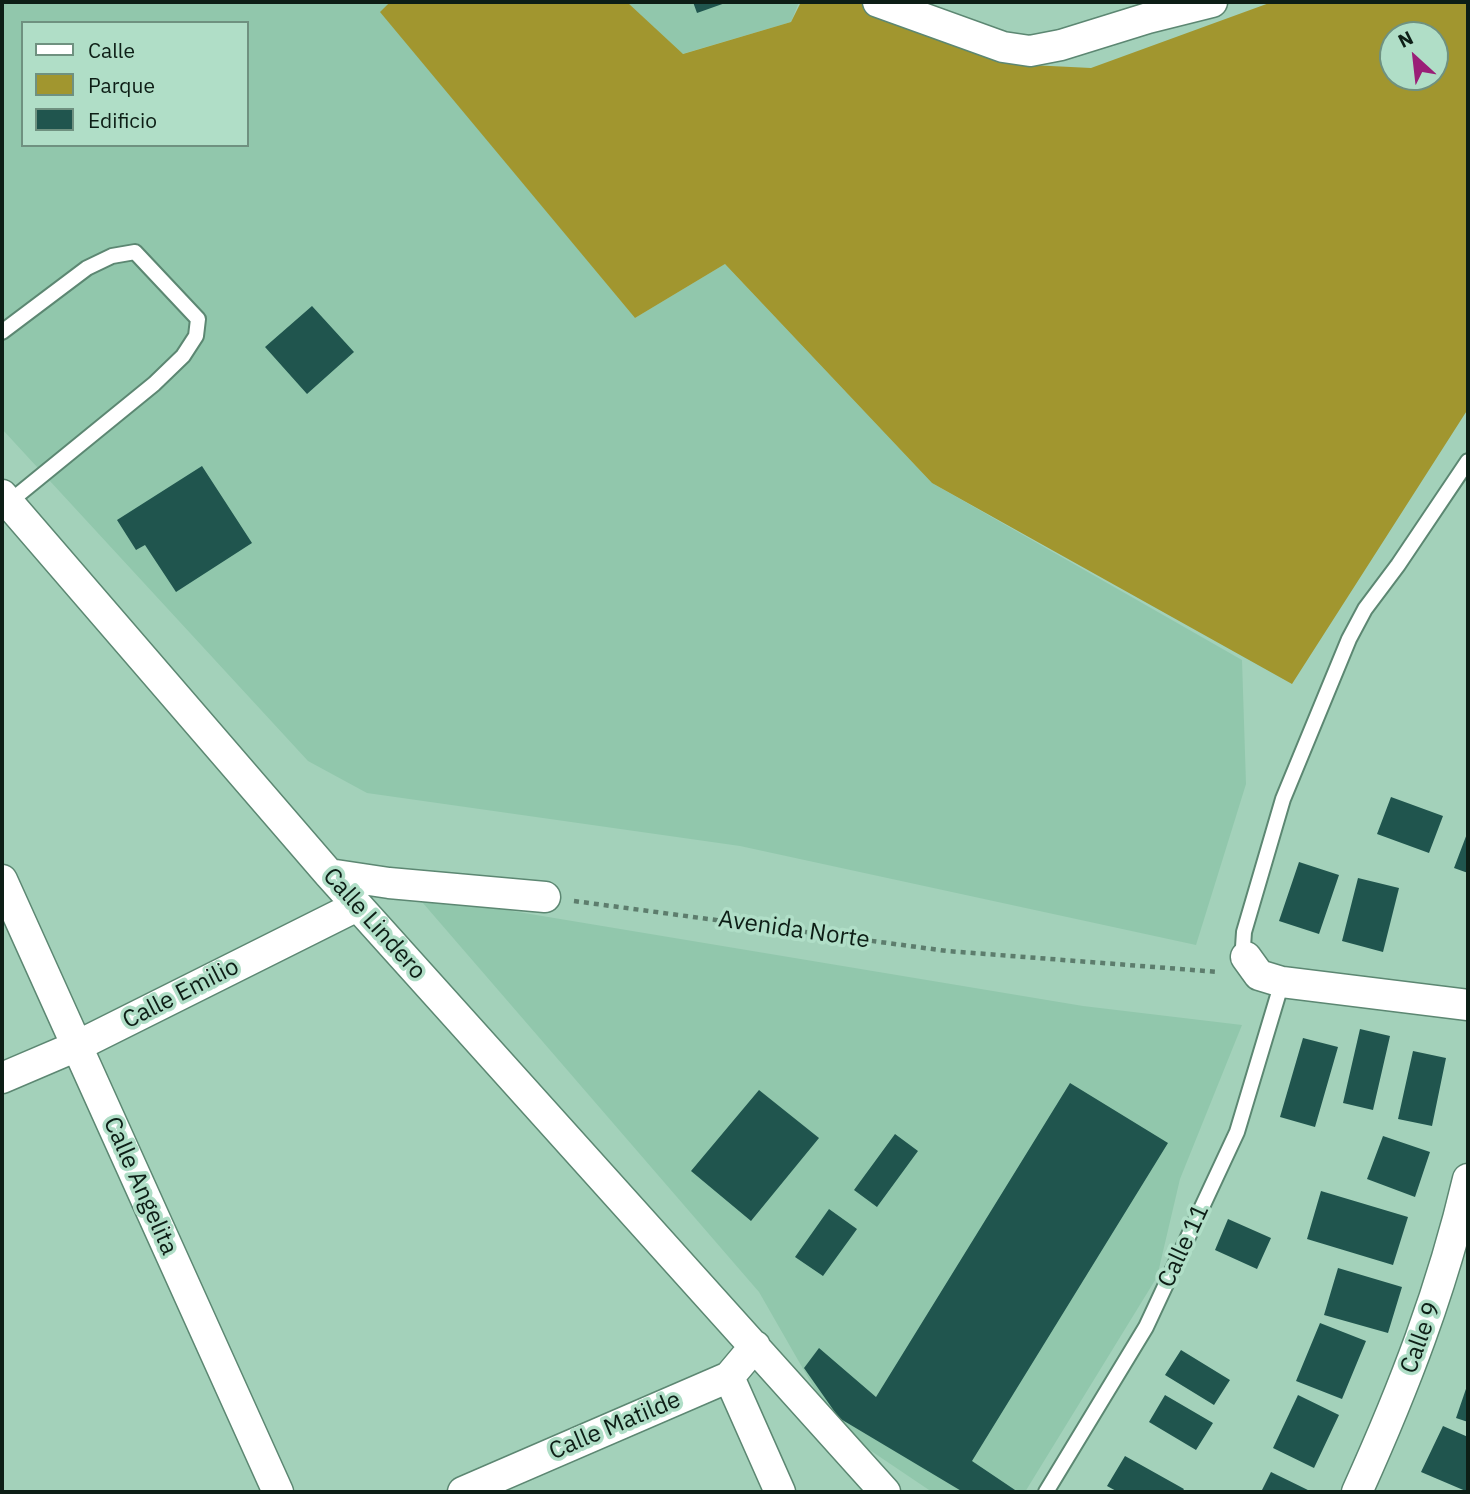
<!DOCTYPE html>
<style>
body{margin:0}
#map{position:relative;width:1470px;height:1494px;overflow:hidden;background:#a3d1ba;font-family:"IBM Plex Sans",sans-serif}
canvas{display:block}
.frame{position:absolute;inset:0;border:4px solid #0d1e16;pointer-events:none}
.legend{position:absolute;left:21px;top:21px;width:228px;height:126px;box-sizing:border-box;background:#b0dec7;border:2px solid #6f9180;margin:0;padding:9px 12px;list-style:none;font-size:21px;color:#0d1e16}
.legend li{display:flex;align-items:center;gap:14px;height:35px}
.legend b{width:35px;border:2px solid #6f9180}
.north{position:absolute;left:1379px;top:21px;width:70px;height:70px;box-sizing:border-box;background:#b0dec7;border:2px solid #6f9180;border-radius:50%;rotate:333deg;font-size:19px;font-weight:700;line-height:28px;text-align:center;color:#0d1e16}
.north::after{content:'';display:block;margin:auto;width:24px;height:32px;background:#9a1f77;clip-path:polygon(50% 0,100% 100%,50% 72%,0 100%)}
</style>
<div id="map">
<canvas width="1470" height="1494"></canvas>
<div class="frame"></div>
<ul class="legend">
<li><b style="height:9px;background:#fff"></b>Calle</li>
<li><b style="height:19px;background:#a1962f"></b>Parque</li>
<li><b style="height:19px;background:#20554e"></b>Edificio</li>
</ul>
<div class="north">N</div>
</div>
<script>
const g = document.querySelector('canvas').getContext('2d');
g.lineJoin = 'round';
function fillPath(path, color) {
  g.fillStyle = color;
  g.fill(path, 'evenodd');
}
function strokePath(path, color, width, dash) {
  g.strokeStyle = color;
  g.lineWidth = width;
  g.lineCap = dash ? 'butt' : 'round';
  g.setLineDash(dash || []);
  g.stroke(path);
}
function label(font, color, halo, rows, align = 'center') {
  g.font = font + ' "IBM Plex Sans",sans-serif';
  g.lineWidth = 7;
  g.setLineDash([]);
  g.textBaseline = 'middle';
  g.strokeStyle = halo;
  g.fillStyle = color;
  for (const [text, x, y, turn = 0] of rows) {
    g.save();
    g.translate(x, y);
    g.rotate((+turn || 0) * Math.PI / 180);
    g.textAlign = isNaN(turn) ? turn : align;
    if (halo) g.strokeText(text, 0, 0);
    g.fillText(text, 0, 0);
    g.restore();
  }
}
fillPath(new Path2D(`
 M2,2H390L381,12L635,318L725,264L932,483L1242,660L1246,784L1196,945L740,846L367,793L308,761L2,429ZM23,23H247V145H23Z
 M627,2H799L791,22L682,54Z
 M416,895L1083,1006L1242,1025L1180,1179L1157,1277L1025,1492H932L837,1428L759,1292Z`), '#91c7ac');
fillPath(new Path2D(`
 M390,2H627L683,54L791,22L801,2H864L1010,64L1091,68L1272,2H1468V409L1292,684L932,483L725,264L635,318L380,12ZM1393,35H1435V77H1393Z`), '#a1962f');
fillPath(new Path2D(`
 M693,2H728L697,13Z
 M312,306L354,352L307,394L265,347Z
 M202,466L252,543L176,592L145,545L136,550L117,520Z
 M1391,797L1443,816L1429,853L1377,834Z
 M1468,831V873L1454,868Z
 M1299,862L1339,875L1319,934L1279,921Z
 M1358,878L1399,888L1383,952L1342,941Z
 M1360,1029L1390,1036L1373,1110L1343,1103Z
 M1303,1038L1338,1047L1315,1127L1280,1117Z
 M1413,1051L1446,1058L1432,1126L1398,1119Z
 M1070,1083L1168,1143L972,1461L1018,1492H963L839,1418L804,1368L819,1348L876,1397Z
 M759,1090L819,1138L751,1221L691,1171Z
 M895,1134L918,1151L877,1207L854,1190Z
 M1383,1136L1430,1152L1415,1197L1367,1179Z
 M1321,1191L1408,1217L1393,1265L1307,1239Z
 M829,1209L857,1229L823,1276L795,1257Z
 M1228,1219L1271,1238L1257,1269L1215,1250Z
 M1338,1268L1402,1287L1388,1333L1324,1315Z
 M1320,1323L1366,1341L1342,1399L1296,1381Z
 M1181,1350L1230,1380L1214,1405L1165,1375Z
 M1468,1383V1422L1456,1418Z
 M1165,1395L1213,1423L1196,1450L1149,1422Z
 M1298,1395L1339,1415L1314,1468L1273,1448Z
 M1443,1426L1468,1437V1492L1421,1472Z
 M1125,1456L1184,1489L1182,1492H1118L1107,1486Z
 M1271,1472L1312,1492H1261Z`), '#20554e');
const service = new Path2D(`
 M2,332L87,268L112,256L135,252L198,319L196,336L183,356L154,384L8,503
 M1246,957L1243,947L1244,932L1283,799L1349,639L1365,609L1398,565L1468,461
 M1046,1492L1146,1327L1237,1132L1282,982`);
const minor = new Path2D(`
 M878,2L1003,47L1030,51L1061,45L1148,18L1212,2
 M2,495L329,874L885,1492
 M329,874L389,883L545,897
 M2,880L278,1492
 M1246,957L1259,975L1282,982L1468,1005
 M2,1078L77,1046L357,906
 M729,1377L780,1492
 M463,1492L729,1377L755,1346
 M1357,1492C1404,1388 1442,1290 1468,1179`);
strokePath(service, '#5c8772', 18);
strokePath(minor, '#5c8772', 33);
strokePath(new Path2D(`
 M574,901L947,951L1219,972`), '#5d7d6d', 4.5, [5, 5]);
strokePath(service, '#fff', 14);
strokePath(minor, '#fff', 30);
label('24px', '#0d1e16', '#b0dec7', [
 ["Calle Lindero",374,924,48],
 ["Avenida Norte",794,930,8],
 ["Calle Emilio",181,994,-27],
 ["Calle Angelita",140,1186,66],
 ["Calle 11",1184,1246,-65],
 ["Calle 9",1421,1338,-70],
 ["Calle Matilde",615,1426,-23]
]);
</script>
